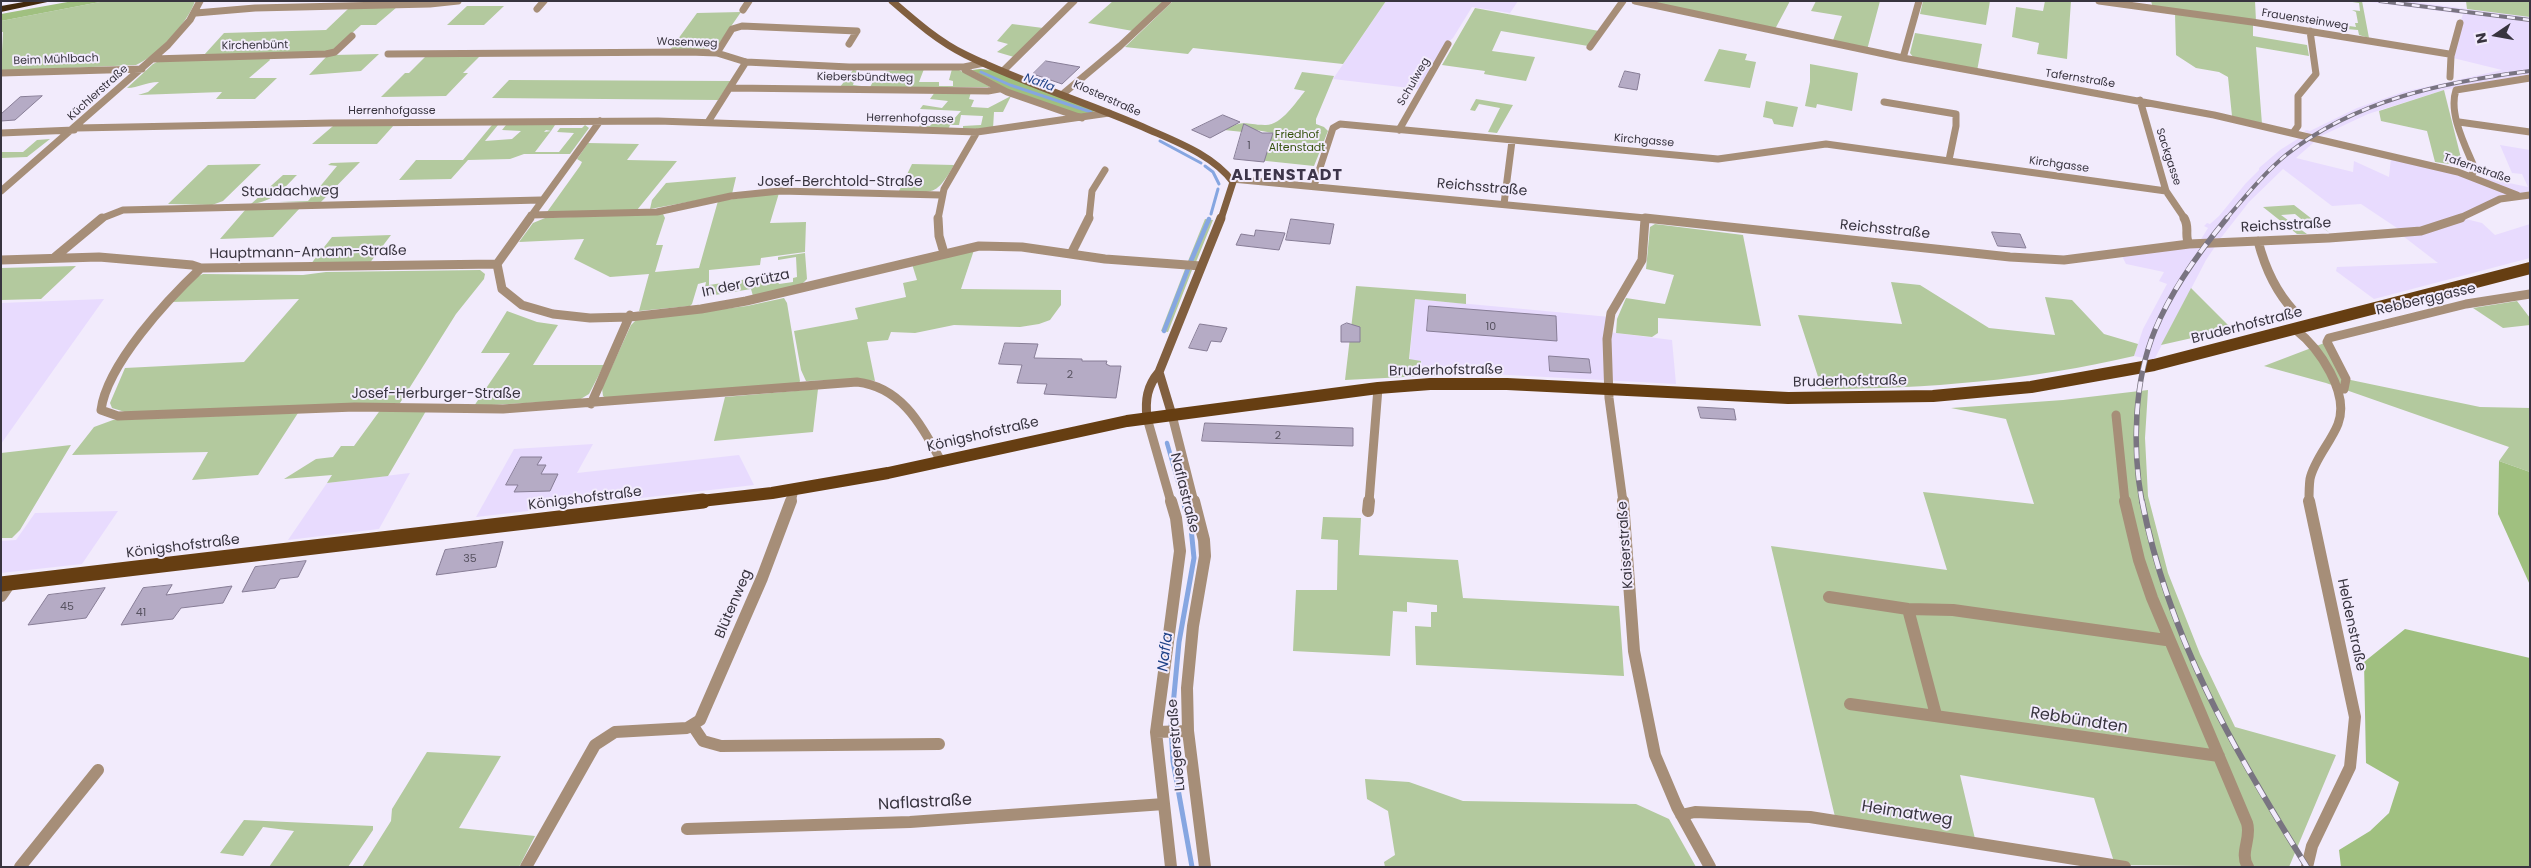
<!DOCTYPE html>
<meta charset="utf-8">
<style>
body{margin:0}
#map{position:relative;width:2531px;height:868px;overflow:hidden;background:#f2ebfc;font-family:Poppins,sans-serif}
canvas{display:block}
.frame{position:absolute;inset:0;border:2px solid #38343f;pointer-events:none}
.north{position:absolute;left:2471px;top:10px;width:50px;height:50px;-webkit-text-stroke:4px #f2ebfc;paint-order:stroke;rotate:258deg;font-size:14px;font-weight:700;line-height:20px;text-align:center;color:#38343f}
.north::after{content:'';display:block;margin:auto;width:18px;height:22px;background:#38343f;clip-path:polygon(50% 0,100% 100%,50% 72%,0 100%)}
</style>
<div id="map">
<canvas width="2531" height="868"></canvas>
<div class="frame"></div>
<div class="north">N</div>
</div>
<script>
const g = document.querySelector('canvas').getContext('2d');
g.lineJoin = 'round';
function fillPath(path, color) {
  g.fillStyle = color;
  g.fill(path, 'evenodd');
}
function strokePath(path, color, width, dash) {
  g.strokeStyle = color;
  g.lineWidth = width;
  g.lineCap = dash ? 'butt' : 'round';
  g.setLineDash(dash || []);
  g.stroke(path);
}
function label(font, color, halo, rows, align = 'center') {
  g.font = font + ' Poppins,sans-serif';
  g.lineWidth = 4;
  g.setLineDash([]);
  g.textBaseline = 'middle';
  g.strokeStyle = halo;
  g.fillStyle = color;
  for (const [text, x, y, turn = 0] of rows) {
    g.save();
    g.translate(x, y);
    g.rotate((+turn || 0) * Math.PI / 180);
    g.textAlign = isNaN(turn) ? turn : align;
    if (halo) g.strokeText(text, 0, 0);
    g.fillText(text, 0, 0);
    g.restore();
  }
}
fillPath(new Path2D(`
 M1386,1H1518L1510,13L1472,7L1453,38L1446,44L1418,89L1333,79Z
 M2362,1H2406L2530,17V74L2444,90L2368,114L2321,136L2296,158L2353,172L2354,161L2389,177L2391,158L2528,187L2522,174L2512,173L2500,145L2530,150V200L2505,196L2458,217L2482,223L2495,235L2530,224V258L2374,299L2336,271L2337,267L2438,263L2399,233L2403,232L2361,204L2332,206L2283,169L2249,202L2220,239L2206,260L2154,360L2134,356L2143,329L2167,284L2159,281L2164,272L2126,264L2121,254L2198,244L2208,228L2204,226L2207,223L2210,224L2219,216L2246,183L2259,170V168L2280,150L2307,133L2304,131L2307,130L2310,131L2357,108L2403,92L2502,70L2449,57L2463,14Z
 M104,299L25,410L1,444V303Z
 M1415,299L1610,317L1608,332L1672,340L1676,384L1490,374L1408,375Z
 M593,444L577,473L739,455L754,485L476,517L514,449Z
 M410,473L379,529L288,540L327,483Z
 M118,511L82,564L1,573V541L16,540L35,513Z`), '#e8dbfe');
fillPath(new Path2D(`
 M105,1H195C188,23 157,56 136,65L1,71L3,32H1V21Z
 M1113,1H1165L1133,31L1088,23Z
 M1173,1H1386L1343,64L1193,48L1188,54L1125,47Z
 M1643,1H1790L1774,31Z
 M1816,1H1880L1867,50L1832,43L1842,16L1811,11Z
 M1923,1H1990L1986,25L1920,14Z
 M2045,1H2071L2067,59L2037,54L2039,43L2012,37L2016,7L2043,11Z
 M2151,1H2255L2256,21L2153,8Z
 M2346,1H2362L2369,38L2359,35L2358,30L2335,28L2336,24L2356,27L2355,23H2358L2356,12L2352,10L2360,11L2359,3Z
 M2466,1H2530V17L2467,9Z
 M467,6H504L484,25H447Z
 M397,7L376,25H361L332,51L204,55L224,33L326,30L349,8Z
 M1475,8L1599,31L1588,46L1501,31L1492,51L1535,57L1526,81L1484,74L1485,71L1442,65Z
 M741,12L716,48L670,50L697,13Z
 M2175,13L2253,23V36L2307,45L2309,56L2256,47L2262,124L2232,116L2228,77L2219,72L2196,68L2176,55Z
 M1012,24L1043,28L1014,57L997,52L1008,44L997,41Z
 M1915,33L1982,44L1977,71L1913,57L1910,53Z
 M1719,49L1747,54L1745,60L1756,62L1750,88L1704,81Z
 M379,54L361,71L309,75L327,56L333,55Z
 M427,55H481L463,73H468L446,96L381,97L405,73H409Z
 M269,58L270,60L249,78H277L255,99H216L222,92L138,95L148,92L159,82C145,82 139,88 127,88L153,64L159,61Z
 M1810,64L1858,73L1852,111L1817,104L1816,108L1805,106L1810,82Z
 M924,69L919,82H939V86H953V81L949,80L952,69L959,70L991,87H840L853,70L857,71L853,85L870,87L874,80H879L884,71Z
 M1302,72L1334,76L1316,119V124L1324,127L1328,131L1314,166L1257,160L1262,143H1270L1273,133L1250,129L1243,132L1224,130C1246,119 1244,125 1265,125C1281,126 1296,102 1305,91L1294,89Z
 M509,80L731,81L718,100L492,98Z
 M2444,90L2463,166L2435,162L2427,131L2381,121L2379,111Z
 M935,92H971L969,99L974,100L971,107L988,108L1011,96L1003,112H994L993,129L963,130V126L981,125L983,116L961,115L959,125H950L948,130L918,129L920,125L930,126L935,119L953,120L961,111L920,109L923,105L942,108L948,101L930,99Z
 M1476,99L1513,105L1497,133L1488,132L1500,108L1479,104L1475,111L1470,110Z
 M1766,101L1798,107L1793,127L1774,124L1772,119L1763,117Z
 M394,125L377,144H312L333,126Z
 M492,125H498L485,141L512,139L521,131L502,130L506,125H555L551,131L546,130L544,132L551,131L535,152H559L574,133L557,132L560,128H582L585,125L589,128L570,154H524L510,159L468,160L451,179L399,180L416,160H463Z
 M50,139L27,157L1,158V152H23L37,140Z
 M588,143L639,144L627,160L677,161L637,210L547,212L580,166L582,162L577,159Z
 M360,162L320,203L279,202L308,201L337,166L328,165L331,163Z
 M261,164L223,201L212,205L168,204L208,165Z
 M912,164L954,165C936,196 934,193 899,191Z
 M283,175H297C283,189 273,202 251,204Z
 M736,177L732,194L650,209L652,200L666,183Z
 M779,193L770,223L806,222L805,252L761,258L760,265L709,270V285L774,275L779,284L793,282V278L797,277L796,257L778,260V257L805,253L807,279L802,284L753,296L751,289L703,297L706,282L698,284L692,304L690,306L639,311L649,274L610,277L574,259L584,239L519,242L533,223L545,218L663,214L665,218L656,245H663L655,272L699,268L718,201Z
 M2294,205L2330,233L2314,222L2306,223L2295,214L2281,215L2307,234H2297L2263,207Z
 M300,208L273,237L220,239L246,209Z
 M1205,219L1213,220L1196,262L1188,261Z
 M1655,224L1743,235L1761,326L1658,318V333L1652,337L1616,333L1617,319L1626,298L1665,304L1674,275L1646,269L1650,227Z
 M391,235L369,264L310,265L332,237Z
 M974,250L961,289L1061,290V305L1050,320L1039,324L1020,327L954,325L915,333L891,332L888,340L867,342L875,381L859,379L806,381L801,370L794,331L858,319L855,308L906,297L903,283L917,280L912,264Z
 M76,266L41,299L1,300V268Z
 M1185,269L1192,270L1168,332L1161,331Z
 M480,270L485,274L484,279L456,314L400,403L125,412L112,408L110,403L125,368L244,362L299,299L170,302L196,277L203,274L303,275L326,272Z
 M1891,282L1920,285L1989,328L2055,335L2045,297L2072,300L2104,334L2138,344L2134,356C2032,380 1927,389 1822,389L1798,315L1902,324Z
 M1356,286L1466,294V304L1415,299L1409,359L1421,361V367L1464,370L1465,367H1469L1465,374L1345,380Z
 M2191,288L2232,329L2161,345Z
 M784,298L787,303L800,381L799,383L607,399L603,396L602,388L631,325L636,320L747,306Z
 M2517,301L2530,318V325L2503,328L2473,308Z
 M507,311L537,322L558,325L533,365H604L589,394L579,400L474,406L510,353H481Z
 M2327,342L2346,379L2480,407L2530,408V472L2499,461L2509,447L2326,383L2264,366Z
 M818,389L813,432L714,441L725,397Z
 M2148,390L2145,438L2148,496L2168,573L2200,654L2235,727L2336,755L2289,867L2115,865L2094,798L1960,775L1976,843L1836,821L1771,546L1947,570L1923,492L2034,504L2006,419L1951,408L2063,400Z
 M381,409L426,411L388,476L327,483L332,475L284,479L316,459L333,457L341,446H354Z
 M298,413L258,475L192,480L208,452L72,455L94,427L113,420Z
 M71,445L20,530L12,538H1V453Z
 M1323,517L1361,518L1359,555L1458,560L1463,598L1619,606L1624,676L1416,665L1415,626L1431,627V612H1437V605L1407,602V612L1393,611L1390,656L1293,651L1296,590H1337L1338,540L1321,539Z
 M427,752L501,756L459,828L535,836L519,867H362L391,821L392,809Z
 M1365,779L1409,782L1463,801L1636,804L1669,819L1696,867H1385L1384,862L1395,855L1388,811L1367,799Z
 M244,820L373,826V830L348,867H269L294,831L263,827L243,856L220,853Z`), '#b3c99e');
fillPath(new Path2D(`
 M73,1H105L1,21V14Z
 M980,69L992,70L1097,111L1080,115L1031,99L1014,94L972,70Z
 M2499,461L2530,472V585L2498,514Z
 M2405,629L2530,658V867H2341L2339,850L2370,831L2389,813L2399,782L2366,763L2364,662Z`), '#a0c080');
strokePath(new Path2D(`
 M981,72L1010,85L1091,112
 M1160,141L1201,163
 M1205,166L1213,172L1219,184
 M1211,214L1218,189`), '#86a6e1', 3);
strokePath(new Path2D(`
 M1191,261L1209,219
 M1164,331L1188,269
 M1167,443L1184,502`), '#86a6e1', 4.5);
strokePath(new Path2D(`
 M1183,501L1191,528L1194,558L1179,642L1171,727L1173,761L1192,867`), '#86a6e1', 5);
const building = new Path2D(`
 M1046,61L1080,67L1062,84L1033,74Z
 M1625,71L1640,74L1637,90L1619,87Z
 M42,96L15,120L1,121V114L20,97Z
 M1223,115L1240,122L1210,138L1192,130Z
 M1244,124L1262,133H1273L1264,162L1234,159Z
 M1291,219L1334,224L1330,244L1286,240Z
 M1256,230L1285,233L1279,250L1236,245L1241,234L1254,236Z
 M1992,232L2020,234L2026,248L1998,246Z
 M1429,306L1556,316L1557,341L1427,331Z
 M1347,323L1360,327V342H1341V326Z
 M1200,324L1227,328L1221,342L1211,341L1207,351L1189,348Z
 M1005,343L1038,344L1034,358L1082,359V361H1107L1106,364L1110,366H1121L1116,398L1044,394L1047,384L1017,383L1022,365L999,364Z
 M1549,356L1589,359L1591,373L1550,371Z
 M1698,407L1734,409L1736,420L1701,418Z
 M1205,423L1353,428V446L1202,441Z
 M521,457H542L537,465H546L541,474H558L550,491L514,492L518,485H506Z
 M503,542L496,567L436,575L445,550Z
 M306,561L298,577L280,579L275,588L242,592L255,567Z
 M172,585L166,595L232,586L223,603L181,608L173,619L121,625L143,588Z
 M105,588L86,618L28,625L48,595Z`);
fillPath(building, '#b5abc5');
strokePath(building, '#877d96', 1);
strokePath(new Path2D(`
 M1635,1L1903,58L2214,115L2458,172L2517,195
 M2099,1L2252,22L2449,54
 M537,9L544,1
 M743,10L749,1
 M196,13L255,8L430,4L458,1
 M1590,47L1623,1
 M717,53L732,29L742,26L857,31L849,44
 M388,54L689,52L717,53L746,62L849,67H964L984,63
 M1903,58L1919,1
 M152,59L326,54L335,52L352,36
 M964,67L965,70L1007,92L1082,118
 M1003,71L1074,1
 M1,73L142,69
 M2450,77L2451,56L2460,23
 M730,88L988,91L999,89
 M1064,93L1120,46L1168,1
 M2140,100L2166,191L2185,219
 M1884,102L1956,114V126L1949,160
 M708,122L746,62
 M2459,122L2530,132
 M77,128L331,123L658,121L977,132L1109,113
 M1399,130L1448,44
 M1,133L74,130
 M2293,133L2298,126V96L2316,74L2310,31
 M2471,176L2475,169C2466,147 2448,114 2456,90L2530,78
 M1232,179L1656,219
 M1314,186L1333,128L1340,124L1718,159L1826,144L2166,191
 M1,191L168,45L190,20L200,1
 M1504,204L1512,141
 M531,215L657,212L731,196L780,191L940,195
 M100,219L123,210L541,200
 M529,219L600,121
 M938,219L944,189L977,132
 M1089,219L1092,191L1105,170
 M2458,219L2500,199L2530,195`), '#a68e78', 7);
strokePath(new Path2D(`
 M530,218L497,264L502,289L522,305L553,314L590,318L630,317L701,309L746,301L979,246L1022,247L1105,259L1201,266
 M938,218L939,236L944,253
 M1645,218L2010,257L2064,260L2189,244L2329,238L2421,231L2461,218
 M2184,218C2190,227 2184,236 2189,244
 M2258,241C2265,268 2275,291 2294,311
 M1071,254L1089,218
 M55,257L102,218
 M1,260L99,257L192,265L201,268L497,264
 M201,268C168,299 107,364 101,410L118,416L355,407L503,409L857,382C902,387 921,425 941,461
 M2296,330C2319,348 2350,393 2338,424C2331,442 2314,460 2310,479C2309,486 2309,495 2309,502
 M2338,389H2344L2346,379L2327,342L2329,338L2466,304L2530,294
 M591,404L630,315
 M1172,415L1194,502
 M2116,415L2125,502
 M1147,418L1171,502
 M791,502L794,490
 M1369,502L1378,388
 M1623,502L1609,398L1607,339L1611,313L1642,260L1645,219`), '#a68e78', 9);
strokePath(new Path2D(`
 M1194,501L1204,540L1205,556L1193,626L1187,688L1188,731L1205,867
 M1623,501L1634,651L1655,755L1677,807L1710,867
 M2125,501L2139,560L2152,598L2247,823C2252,838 2239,853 2248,867
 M1368,511L1369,501
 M1,596L10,583
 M1829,597L1908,609L1953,610L2166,640
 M1908,609L1936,715
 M1850,704L2219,756
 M693,726L703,741L721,746L939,744
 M1156,732L1188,731
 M1681,815L1695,812L1810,817L2125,867
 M687,829L910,822L1164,804
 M20,867L98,770
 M526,867L595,745L615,732L687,728L700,720L762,578L791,501
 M1171,867L1156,732L1180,551L1176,518L1171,501
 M2307,867L2312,846L2350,767L2355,717L2309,501`), '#a68e78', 12);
strokePath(new Path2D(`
 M892,1C915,21 939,42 966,55C1023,83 1085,102 1143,127C1174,141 1212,154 1233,182L1221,219`), '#815f3f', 7);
strokePath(new Path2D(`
 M1159,372L1172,415
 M1147,418C1145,400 1147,386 1159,372L1221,218`), '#815f3f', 9);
strokePath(new Path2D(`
 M692,502L772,493L888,473L1127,421L1378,388L1430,384H1507L1788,398L1933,396L2031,387L2154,365L2530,268`), '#663e12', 12);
strokePath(new Path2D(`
 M1,584L703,501`), '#663e12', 15);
fillPath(new Path2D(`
 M29,1H52L1,12V6Z`), '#43290d');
const railFar2 = new Path2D(`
 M2380,1L2530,20
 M2226,219C2245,197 2263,174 2286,155C2355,100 2444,82 2530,71`);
const railFar1 = new Path2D(`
 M2142,502C2132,449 2134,380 2155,330C2172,289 2199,252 2227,218`);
const rail = new Path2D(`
 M2142,501C2169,639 2233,749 2307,867`);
strokePath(railFar2, '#797481', 4);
strokePath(railFar1, '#797481', 5.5);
strokePath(rail, '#797481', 6);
strokePath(railFar2, '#f2ebfc', 2.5, [8]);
strokePath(railFar1, '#f2ebfc', 4, [11]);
strokePath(rail, '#f2ebfc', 4.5, [14]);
label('11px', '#38343f', '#f2ebfc', [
 ["Frauensteinweg",2305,20,9],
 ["Wasenweg",687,43,2],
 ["Kirchenbünt",255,46,-1],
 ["Beim Mühlbach",56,60,-2],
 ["Kiebersbündtweg",865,78,1],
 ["Tafernstraße",2080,79,9],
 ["Schulweg",1414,82,-60],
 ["Küchlerstraße",98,93,-42],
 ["Klosterstraße",1107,99,24],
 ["Herrenhofgasse",392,111],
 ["Herrenhofgasse",910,119,1],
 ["Kirchgasse",1644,141,5],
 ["Sackgasse",2168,157,72],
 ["Kirchgasse",2059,165,8],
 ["Tafernstraße",2477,169,19]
]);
label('11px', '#35520d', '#f2ebfc', [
 ["Friedhof",1297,135],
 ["Altenstadt",1297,148]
]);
label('11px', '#575260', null, [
 ["1",1249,146],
 ["10",1491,327],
 ["2",1070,375],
 ["2",1278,436],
 ["35",470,559],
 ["45",67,607],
 ["41",141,613]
]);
label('italic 12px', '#1f4287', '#f2ebfc', [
 ["Nafla",1039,83,20]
]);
label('14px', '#38343f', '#f2ebfc', [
 ["Josef-Berchtold-Straße",840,182],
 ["Reichsstraße",1482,188,5],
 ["Staudachweg",290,192,-1],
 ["Reichsstraße",2286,226,-3],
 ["Reichsstraße",1885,230,6],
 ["Hauptmann-Amann-Straße",308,253,-1],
 ["In der Grütza",746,284,-12],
 ["Rebberggasse",2426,300,-13],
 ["Bruderhofstraße",2247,326,-14],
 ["Bruderhofstraße",1446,371,-1],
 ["Bruderhofstraße",1850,382,-1],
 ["Josef-Herburger-Straße",436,394],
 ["Königshofstraße",983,435,-13],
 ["Naflastraße",1184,493,76],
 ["Königshofstraße",585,499,-7],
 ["Kaiserstraße",1626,545,-94],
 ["Königshofstraße",183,547,-7],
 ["Blütenweg",734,604,-67],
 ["Heldenstraße",2351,625,78],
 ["Luegerstraße",1177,745,-95]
]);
label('italic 15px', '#1f4287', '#f2ebfc', [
 ["Nafla",1166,652,-83]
]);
g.letterSpacing = '1px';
label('bold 16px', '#3d354a', '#f2ebfc', [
 ["ALTENSTADT",1287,176]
]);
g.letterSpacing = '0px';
label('16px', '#38343f', '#f2ebfc', [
 ["Rebbündten",2079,721,9],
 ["Naflastraße",925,803,-3],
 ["Heimatweg",1907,814,9]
]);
</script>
